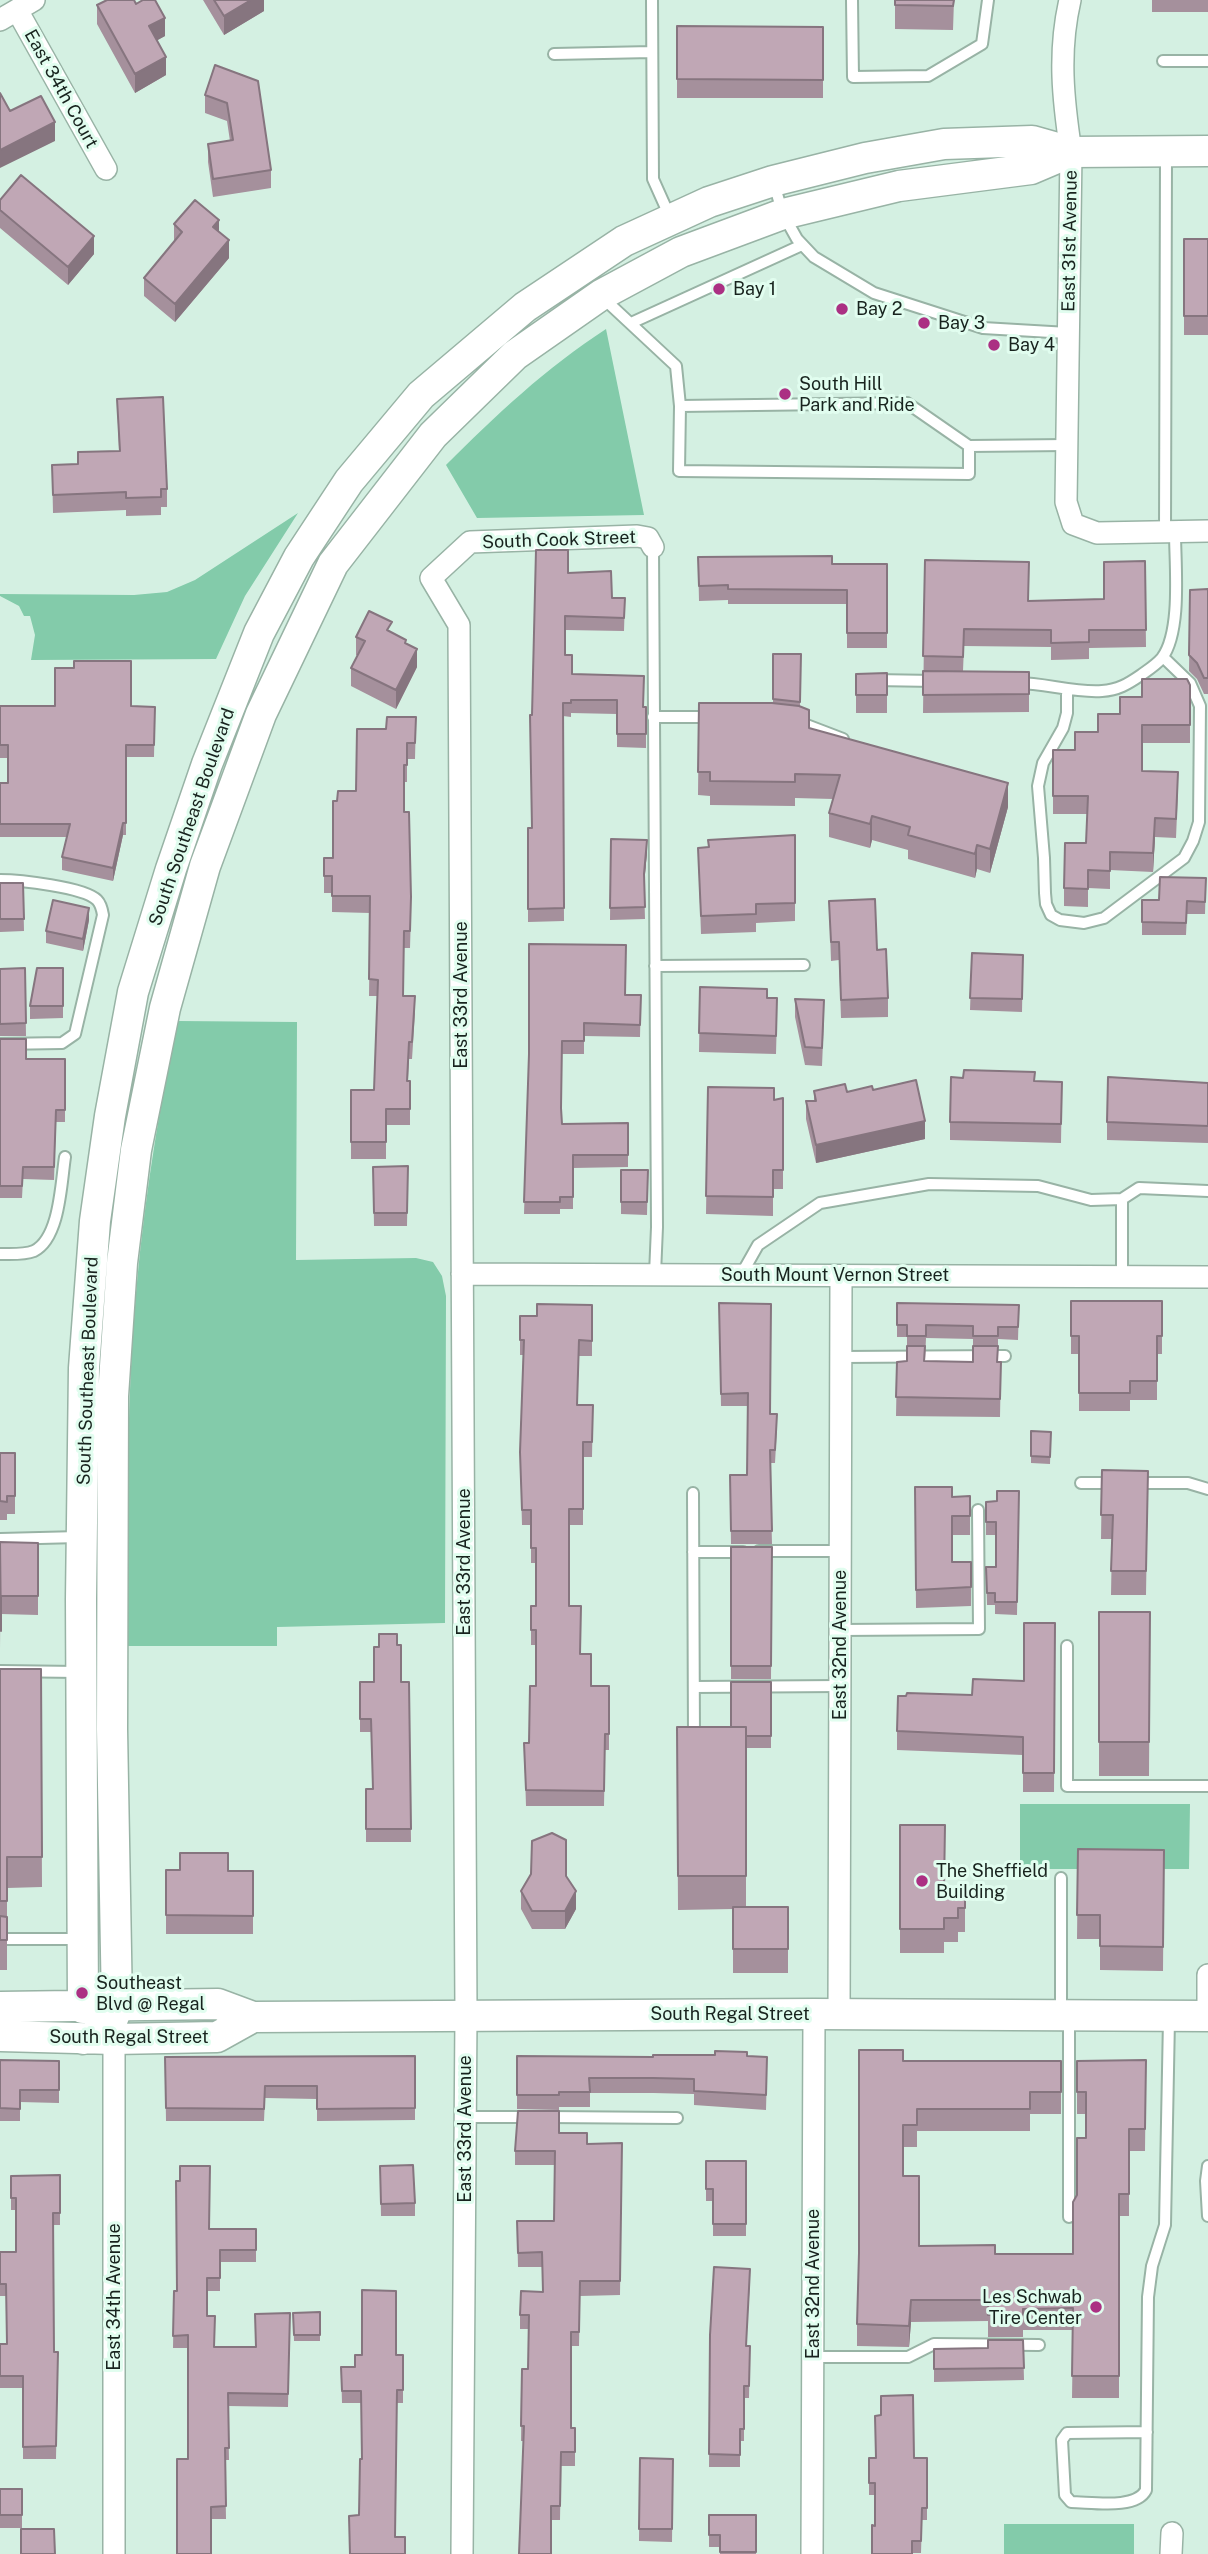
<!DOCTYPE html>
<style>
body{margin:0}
canvas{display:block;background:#d4f0e2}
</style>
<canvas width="1208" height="2554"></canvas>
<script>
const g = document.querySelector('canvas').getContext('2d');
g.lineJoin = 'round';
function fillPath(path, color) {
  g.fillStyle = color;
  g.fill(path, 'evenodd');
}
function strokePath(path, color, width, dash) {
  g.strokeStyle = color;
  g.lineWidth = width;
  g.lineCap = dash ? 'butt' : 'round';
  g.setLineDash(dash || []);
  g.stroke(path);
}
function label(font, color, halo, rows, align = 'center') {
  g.font = font + ' "Public Sans",sans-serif';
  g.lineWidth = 6;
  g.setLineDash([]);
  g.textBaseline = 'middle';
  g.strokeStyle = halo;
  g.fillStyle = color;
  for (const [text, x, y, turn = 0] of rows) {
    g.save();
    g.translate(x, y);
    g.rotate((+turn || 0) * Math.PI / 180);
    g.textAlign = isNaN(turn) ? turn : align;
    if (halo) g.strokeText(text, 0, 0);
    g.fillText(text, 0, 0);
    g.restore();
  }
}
fillPath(new Path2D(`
 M606,329L644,515L477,518L446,465C496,415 546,368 606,329Z
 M298,513L245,596L216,659L31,660L35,635L30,616H24L19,606L0,596V594L134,595L167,592L195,580Z
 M177,1021L297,1022L296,1260L416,1258L433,1262L442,1276L446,1296L445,1623L277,1627V1646H126C128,1542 126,1436 133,1332C140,1227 156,1124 177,1021Z
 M1020,1804H1190L1189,1869H1020Z
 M1004,2524H1134V2554H1004Z`), '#83cbaa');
const service = new Path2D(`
 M652,0L653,179L670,217
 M852,0L853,77L928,76L982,44L988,0
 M554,54L652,52
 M1163,61H1208
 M774,184L783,214L797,239L814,257L874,293L983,328L1068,333
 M602,297L676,366L680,406L679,471L969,474V446L1067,445
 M631,323L802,245
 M680,406L907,403L969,446
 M1165,532L1166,154
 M653,547L657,1227L655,1274
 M874,680L935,681
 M1017,683C1046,683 1073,693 1102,691C1118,690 1128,684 1141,675C1148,670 1156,665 1162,658C1182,631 1175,565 1175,532
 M1067,689V713L1063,728L1043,763L1038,786L1044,858L1045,893L1046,904L1051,915L1060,920L1084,923L1104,918L1184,858L1193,841L1199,822L1200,706L1190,683L1163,657
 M653,717H710
 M796,721L843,739
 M0,880C19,880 84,887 97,900C101,904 102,909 103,915L75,1034L62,1043L0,1044
 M655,966L804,965
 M1122,1199L1139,1188L1208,1191
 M0,1254C11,1254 24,1255 34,1251C60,1238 61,1183 65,1157
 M741,1275L758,1245L820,1203L929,1184L1038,1186L1091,1200L1122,1199V1277
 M841,1357L1005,1356
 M1081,1483H1115
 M1135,1483H1188L1208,1489
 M693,1493L694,1739
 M0,1539L79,1537
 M759,1551H840
 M693,1552H743
 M840,1630L979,1629L978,1510
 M1067,1646V1786H1208
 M0,1671L78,1672
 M694,1687L840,1686
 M1061,1878V2012
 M0,1939H81
 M465,2117H531
 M547,2117L677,2118
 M1208,2166L1206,2181L1208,2216
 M1069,2217V2019
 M813,2357H908L934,2344L1039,2345
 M1147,2432L1067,2433L1062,2440L1065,2495L1071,2502C1091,2502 1136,2510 1146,2490L1148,2297L1152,2266L1165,2225L1169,2019`);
const minor = new Path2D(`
 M1070,0C1058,52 1063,99 1071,152L1066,502L1073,524L1097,533L1208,531
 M17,10L106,169
 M0,20L34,0
 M462,1274L1208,1277
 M839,2014L841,1276
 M1208,2016V1975
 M114,2039V2554
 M462,2554L466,2015L459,625L431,578L470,542L637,536L648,538L653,547
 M812,2554L814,2014
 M1171,2554L1172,2533`);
const secondary = new Path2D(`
 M0,2007L218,2004L253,2017L814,2014L1208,2016
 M83,2008L81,1599L84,1368L95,1221L110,1116L133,992L171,869L207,764L259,633L299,557L349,481L421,395L525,307L624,241L709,202L773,181L865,158L944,144L1032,141L1071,152L1208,151
 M0,2036L114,2039L217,2037L253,2017
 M83,2039C101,2035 113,2026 117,2007L112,1729L113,1396L122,1263L136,1150L165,1008L205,866L261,714L333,564L433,435L515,355L601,295L681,252L783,214L899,186L1031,169L1071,152`);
strokePath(service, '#98b3a5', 14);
strokePath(minor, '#98b3a5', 24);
strokePath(secondary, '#98b3a5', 33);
strokePath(service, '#fff', 10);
strokePath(minor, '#fff', 21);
strokePath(secondary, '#fff', 30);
fillPath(new Path2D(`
 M203,0H264V11L224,35Z
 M895,0H954L953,30L895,29Z
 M1152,0H1208V12H1152Z
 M136,4L165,36L157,40L166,75L135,93L97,24V5Z
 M677,26L823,27V98H677Z
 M215,65L271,170V188L213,197L208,162V144L230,141L227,121L205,113V95Z
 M0,200L94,254L68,285L0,228Z
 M174,224L219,232L229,258L175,322L144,296V278L174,241Z
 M1184,239H1208V335H1184Z
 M117,399L167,489V507H161V515L126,516V510L53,513L52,465L78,464L119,451Z
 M698,557L832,564H887V648H847V604H728V600L699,601Z
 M925,560L1029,601L1104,599L1145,561L1146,647L1089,648V659L1051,660V647L964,646L963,671L1029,672V712L923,713Z
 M568,573L612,598H625L624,631L565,630V655L572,674L643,707H646V748L617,747V714L571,713V717L563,716L564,921L528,922V828H532V715Z
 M1208,589V694H1204L1197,679L1189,671L1190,590Z
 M392,632L406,643L417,667L396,709L351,686V668L358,656L356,655V637Z
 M773,654H801L800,706L809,728L1008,807L990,873L977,869L975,878L908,859V850L872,840L870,848L829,837V813L833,799L795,798V806L710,805V796L698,795L699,703H773Z
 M887,673V713H856V674Z
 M1190,685V743H1142V771L1178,790L1176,838L1155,837L1153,872L1110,870V889L1088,888V907L1064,906V888L1086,843L1088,814H1053V750H1075L1142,697Z
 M0,706L155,707L154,757H126V835H123L113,881L62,870V857L67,837H0V783H8V758H0Z
 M416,717L415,759H407V782H404V812L411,913L410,948H404L403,996L415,1013L412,1059H409L408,1081H410V1125H386V1159H351V1090H374L378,996H369L370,913L332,912V893H324V858H333L337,801L356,791L386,729Z
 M795,835V921L756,923V932L701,934L698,848Z
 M611,839L647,852L644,883L645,919L610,920Z
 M1206,878L1205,914H1187L1186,935H1142V900H1159Z
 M0,883H23L24,931L0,932Z
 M829,901L877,950L888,998V1017L841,1018L839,960L831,961Z
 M89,920L83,951L46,943V931Z
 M972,953L1023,955L1022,1012L970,1010Z
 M25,968L26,1036H0V969Z
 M63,968V1018L30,1019V1006Z
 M700,987L767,998L777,1016L776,1054L699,1052Z
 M626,995H641L640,1037L584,1036V1054H562L561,1111L562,1124L628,1123V1167L573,1168V1209H560V1214H524L529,1054Z
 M795,999L824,1018L822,1066L805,1065L795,1017Z
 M0,1039L26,1059H65V1122H56L54,1180L23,1179L22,1198H0Z
 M1062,1082L1061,1143L950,1140V1122Z
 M1208,1083V1143L1107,1140V1122Z
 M708,1087L774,1100L783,1098V1189H773V1216L706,1214Z
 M873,1090L925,1139L816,1163L806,1119V1101H814V1091L847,1092Z
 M408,1166L407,1226H374L373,1167Z
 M621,1170H648L647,1215L621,1214Z
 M1071,1301H1162V1354H1157V1400H1130V1411H1079V1354H1071Z
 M719,1303L770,1414L777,1427L775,1463H770L772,1544H731L730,1475H747L748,1406H721Z
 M897,1303L1019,1305L1018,1340L998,1339V1362H1001L1000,1417L896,1416L897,1362L907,1361V1337H897ZM926,1338L973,1339V1362L925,1361Z
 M592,1305V1356H579L577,1405H593L592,1457H583V1525H569V1606L580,1654L591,1686H609V1750H605L604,1806H526L524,1743H529L536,1686V1645H531V1606H536V1563H531V1525H522L520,1452L523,1355H520V1316H537Z
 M1031,1431L1051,1432L1050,1464L1031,1463Z
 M0,1453H15V1514H7V1520H0Z
 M1102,1470L1148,1471L1146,1595H1111L1112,1539H1101Z
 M915,1487L952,1497L970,1496V1535H952V1562H971V1606L916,1608Z
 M1019,1491L1017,1615L995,1614V1605H987L986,1567H996V1535H986V1502L997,1501Z
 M0,1542L38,1543V1615L1,1614V1649Z
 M731,1547H772L771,1679H731Z
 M1099,1612H1150L1149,1776H1099Z
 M1055,1623L1054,1792H1023V1755L897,1750V1731L972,1695L1024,1681Z
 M397,1645L401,1682H409L411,1842H366V1789H373L371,1732H360V1682H374Z
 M0,1669H41L42,1887L7,1888V1970H0Z
 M771,1682V1748H746V1907H788V1973H733V1909L678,1910L677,1727H731Z
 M900,1825L945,1889H965V1932H958V1942H944V1953H900Z
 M1078,1849L1164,1850L1163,1971L1100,1970V1939H1077Z
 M166,1870L253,1871V1934H166Z
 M566,1876L576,1909L565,1929H532L521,1909V1891Z
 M415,2056V2120L317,2121V2099L265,2098L264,2121H166L165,2057Z
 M517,2056L653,2057L747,2056L767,2072L766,2110L694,2105V2094L653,2093H590V2107H559V2110L517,2109Z
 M0,2060L59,2061V2103L20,2102V2121H0Z
 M1146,2060L1145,2151H1129V2216H1119V2398H1072L1073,2330H1023V2337H988V2321L911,2322L909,2347L857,2346V2324L903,2061H1061V2114H1030V2131H917V2147H903V2176L919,2246L995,2254H1073L1077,2195L1086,2138V2114H1077V2061Z
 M559,2133L587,2144L622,2143L620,2295L580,2296L579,2346H571V2428H575V2466H561L560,2520H551L524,2441H521L522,2369H528L529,2329H520V2315L543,2292L542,2267H518L517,2221H554L555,2165H515V2151Z
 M706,2161H746V2236H713V2201H706Z
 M380,2166L415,2203V2216H381Z
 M60,2175V2225H53L54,2352H58L56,2459H23V2388H0V2344H6V2296H0V2252H16V2210H11V2176Z
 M180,2181L209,2229H256V2262H220V2291H207V2316L214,2347H255L290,2313L288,2407L228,2406L229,2460H225L226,2519H211L188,2459V2348H173L174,2291H176Z
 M750,2281L746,2346H750L749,2398H744V2441H740V2467H709L710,2335Z
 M320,2312V2341H294L293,2313Z
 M1023,2340L1024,2380L934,2382V2349L988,2348Z
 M362,2355H403V2403H397L395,2537L405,2554L359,2515L362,2459L361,2403H342L341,2367H355Z
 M640,2458L673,2459L672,2542L639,2541Z
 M869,2458H927V2520H922L921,2553H912L875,2495H869Z
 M0,2489H22V2528H0Z
 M709,2515H756V2554H720V2547H709Z`), '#a5909c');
fillPath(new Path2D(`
 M251,0H264V11L224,35V16Z
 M165,18V36L149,45V26Z
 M166,57V75L135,93V74Z
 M55,122V141L0,168V150Z
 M219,220V239L213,227Z
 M94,236V254L68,285V267Z
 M229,240V258L175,322V304Z
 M417,649V667L396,709V690Z
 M1008,783V807L990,873V849Z
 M872,816V840L870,848V824Z
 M1155,818V837L1153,872V853Z
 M123,823V835L113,881V868Z
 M647,840V852L644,886V874Z
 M977,845V869L975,878V854Z
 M89,908V920L83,951V939Z
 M925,1121V1139L816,1163V1145Z
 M576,1891V1909L565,1929V1911Z
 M911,2300V2322L909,2347V2326Z`), '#86757f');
const building = new Path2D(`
 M107,0H134L136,4L143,0H155L165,18L149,26L166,57L135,74L97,5Z
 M214,0H251L224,16Z
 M895,0H954L953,6L895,5Z
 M677,26L823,27V80L677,79Z
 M215,65L258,81L271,170L213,179L208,144L233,140L227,103L205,95Z
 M0,93L10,111L41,96L55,122L0,150Z
 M21,175L94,236L68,267L0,210V200Z
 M195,200L219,220L213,227L229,240L175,304L144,278L182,232L174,224Z
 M1184,239H1208V316H1184Z
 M163,397L167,489H161V497L126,498V492L53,495L52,465L78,464V452L120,451L117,399Z
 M536,550H568V573L611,571L612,598H625L624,618L565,616V655H572V674L644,676L643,707H646V734H617V700H571V703H563L564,908L528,909V828H532L530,715H532Z
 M832,556V564H887V633H847V590L728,589V585L699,586L698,557Z
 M925,560L1029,562L1028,601L1104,599V562L1145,561L1146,630H1089V642L1051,643V630L964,629L963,657L923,656Z
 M1208,589V678H1204L1197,663L1189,655L1190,590Z
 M369,611L392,622L387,630L406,640L405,643L417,649L396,690L351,668L365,641L356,637Z
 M773,654H801L800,702L773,699Z
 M74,661H131V706L155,707L154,745H126V823H123L113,868L62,857L70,824H0V783H8V745H0V706H55V668H74Z
 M923,671L1029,672V694L923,695Z
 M887,673V695H856V674Z
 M1142,679H1187L1190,685V725H1142V771L1178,772L1176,819L1155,818L1153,853L1110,852V871L1088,870V889L1064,888L1065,843H1086L1088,796H1053V750H1075V732H1098V714H1120V697H1142Z
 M699,703H772L799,706L809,710V728L1008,783L990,849L977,845L975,854L908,835L910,827L872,816L870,824L829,813L840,775L795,774V782L710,781V772H698Z
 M387,717H416L415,743H407V765H404V812H409L411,897L410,931H404L403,996H415L412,1042H409L407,1081H410V1109H386V1142H351V1090H374L378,980L369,979L370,896H332V876H324V858H333V801H337L338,791H356L357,729H386Z
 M795,835V903L756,904V914L701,916L698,848L709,847L708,840Z
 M611,839L647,840L644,874L645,907L610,908Z
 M1160,877L1206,878L1205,902L1187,901L1186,923L1142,922V900H1159Z
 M0,883H23L24,919H0Z
 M875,899L877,950L886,949L888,998L841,1000L839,942H831L829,901Z
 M53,900L89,908L83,939L46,931Z
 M529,944L626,945L625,995H641L640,1025L584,1023V1041H562L561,1108L562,1124L628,1123V1155H573V1197H560V1202H524L529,1054Z
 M972,953L1023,955L1022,999L970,998Z
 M25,968L26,1023L0,1024V969Z
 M37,968H63V1006H30Z
 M700,987L767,989V998H777L776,1036L699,1033Z
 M795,999L824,1000L822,1048L805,1047Z
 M0,1039H26V1059H65V1110H56L54,1167H23L22,1186H0Z
 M964,1070L1035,1072L1034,1081L1062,1082L1061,1124L950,1122L951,1077L963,1078Z
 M1108,1077L1208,1083V1126L1107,1122Z
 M916,1080L925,1121L816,1145L806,1101H816L814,1091L845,1084L847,1092L872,1086L873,1090Z
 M708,1087L774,1088V1100L783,1098V1170H773V1197L706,1196Z
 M408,1166L407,1213H374L373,1167Z
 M621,1170H648L647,1202H621Z
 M1071,1301H1162V1336H1157V1381H1130V1393H1079V1336H1071Z
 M719,1303L771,1304L770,1414H777L775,1450H770L772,1531H731L730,1475H747L748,1393L721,1394Z
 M897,1303L1019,1305L1018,1327H998V1336H973V1326L926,1325V1336H907V1325H897Z
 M537,1304L592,1305V1341L579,1340L577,1405H593L592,1442H583V1509H569V1606H581L580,1654H591V1686H609V1734H605L604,1791L526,1790L524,1743H529L530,1686H536V1630H531V1606H536V1548H531V1510H522L520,1452L524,1340H520V1316H537Z
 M907,1346H925L924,1361L973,1362V1346H998L997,1362H1001L1000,1399L896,1397L897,1362L907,1361Z
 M1031,1431L1051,1432L1050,1457L1031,1456Z
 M0,1453H15V1496H7V1502L0,1501Z
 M1102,1470L1148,1471L1146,1571H1111L1113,1515H1101Z
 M915,1487H952V1497L970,1496V1516H952V1562H971V1587L916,1590Z
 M997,1491H1019L1017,1602H995V1593H987L986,1567H996V1522H986V1502L997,1501Z
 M0,1542L38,1543V1596H1V1631Z
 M731,1547H772L771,1666H731Z
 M1099,1612H1150L1149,1742H1099Z
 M1024,1623H1055L1054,1773H1023V1737L897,1731L898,1696H906L907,1693L972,1695L973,1679L1024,1681Z
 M379,1634H397V1645H401V1682H409L411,1829H366V1789H373L371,1719H360V1682H374V1647H379Z
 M0,1669H41L42,1857H7V1901H0Z
 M731,1682H771V1736H746V1727H731Z
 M677,1727H746V1876H678Z
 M900,1825H945L944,1889H965V1908H958V1918H944V1929H900Z
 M552,1833L566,1840V1876L576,1891L565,1911H532L521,1891L531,1874L532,1841Z
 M1078,1849L1164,1850L1163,1947L1100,1946V1915H1077Z
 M180,1853H228V1871H253V1916L166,1915V1870H180Z
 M733,1907H788V1949H733Z
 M0,1916L7,1917V1940H0Z
 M859,2050H903V2061H1061V2092H1030V2109H917V2125H903V2176H919V2246L995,2245V2254H1073V2202L1077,2195V2138H1086V2092H1077V2061L1146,2060L1145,2129H1129V2194H1119V2376H1072L1073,2308L1023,2309V2315H988V2300H911L909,2326L857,2324L859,2253Z
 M715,2051L747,2052V2056L767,2057L766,2095L694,2091V2079L653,2078H589L590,2092H559V2095H517V2056L653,2057V2055H715Z
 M415,2056V2108L317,2109V2086H265L264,2109L166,2108L165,2057Z
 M0,2060L59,2061V2090H20V2109L0,2108Z
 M518,2111H559V2133H587V2144L622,2143L620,2281H580L579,2332H571V2428H575V2452H561L560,2506H551V2554H519L524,2426H521L522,2369H528L529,2315H520L521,2291L543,2292L542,2252L518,2253L517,2221H554L555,2151H515Z
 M706,2161H746V2224H713V2189H706Z
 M413,2165L415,2203L381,2204L380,2166Z
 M180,2166H210L209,2229H256V2250H220V2278H207V2316H215L214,2347H256L255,2314L290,2313L288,2394L228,2393L229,2448H225L226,2506L211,2507V2554H177V2459H188V2335L173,2336L174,2291H177L176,2181H180Z
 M60,2175V2213H53L54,2352H58L56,2446L23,2447V2376H0V2344H7L6,2284H0V2252H16V2198H11V2176Z
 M714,2267L750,2269L746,2346H750L749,2386H744V2429H740V2455L709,2454L710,2335Z
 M362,2290L396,2291V2355H403V2390H397L395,2537H405V2554H350L349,2516L359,2515L360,2459H362L361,2391H342L341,2367H355V2355H362Z
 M320,2312V2335H294L293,2313Z
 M988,2340H1023L1024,2368L934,2369V2349L988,2348Z
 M913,2395L914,2458H927V2508H922L921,2541H912V2554H872V2525L875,2526V2483H869V2458H876L875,2416L881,2415V2396Z
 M640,2458L673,2459L672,2529H639Z
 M0,2489H22V2515H0Z
 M709,2515H756V2552H720V2535H709Z
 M21,2529H54L55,2554H21Z`);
fillPath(building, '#c0a7b5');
strokePath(building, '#86757f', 2);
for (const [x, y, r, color] of [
 [719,289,7,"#ab3083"],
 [842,309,7,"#ab3083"],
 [924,323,7,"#ab3083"],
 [994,345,7,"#ab3083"],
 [785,394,7,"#ab3083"],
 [922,1881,7,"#ab3083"],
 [82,1993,7,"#ab3083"],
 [1096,2307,7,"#ab3083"]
]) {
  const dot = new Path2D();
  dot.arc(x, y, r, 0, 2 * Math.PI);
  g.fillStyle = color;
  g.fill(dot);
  strokePath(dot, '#e1fdef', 2.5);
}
label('18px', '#18231e', '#e1fdef', [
 ["East 34th Court",61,89,61],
 ["East 31st Avenue",1070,241,-89],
 ["South Cook Street",559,540,-2],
 ["South Southeast Boulevard",192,817,-71],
 ["East 33rd Avenue",461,995,-90],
 ["South Mount Vernon Street",835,1275],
 ["South Southeast Boulevard",88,1371,-88],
 ["East 33rd Avenue",464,1562,-90],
 ["East 32nd Avenue",840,1645,-90],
 ["South Regal Street",730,2014],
 ["South Regal Street",129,2037],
 ["East 33rd Avenue",465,2129,-90],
 ["East 32nd Avenue",813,2284,-90],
 ["East 34th Avenue",114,2297,-90]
]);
label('18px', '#18231e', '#e1fdef', [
 ["Bay 1",733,289],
 ["Bay 2",856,309],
 ["Bay 3",938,323],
 ["Bay 4",1008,345],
 ["South Hill",799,384],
 ["Park and Ride",799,405],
 ["The Sheffield",936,1871],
 ["Building",936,1892],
 ["Southeast",96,1983],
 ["Blvd @ Regal",96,2004],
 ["Les Schwab",1082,2297,"right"],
 ["Tire Center",1082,2318,"right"]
], 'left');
</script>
